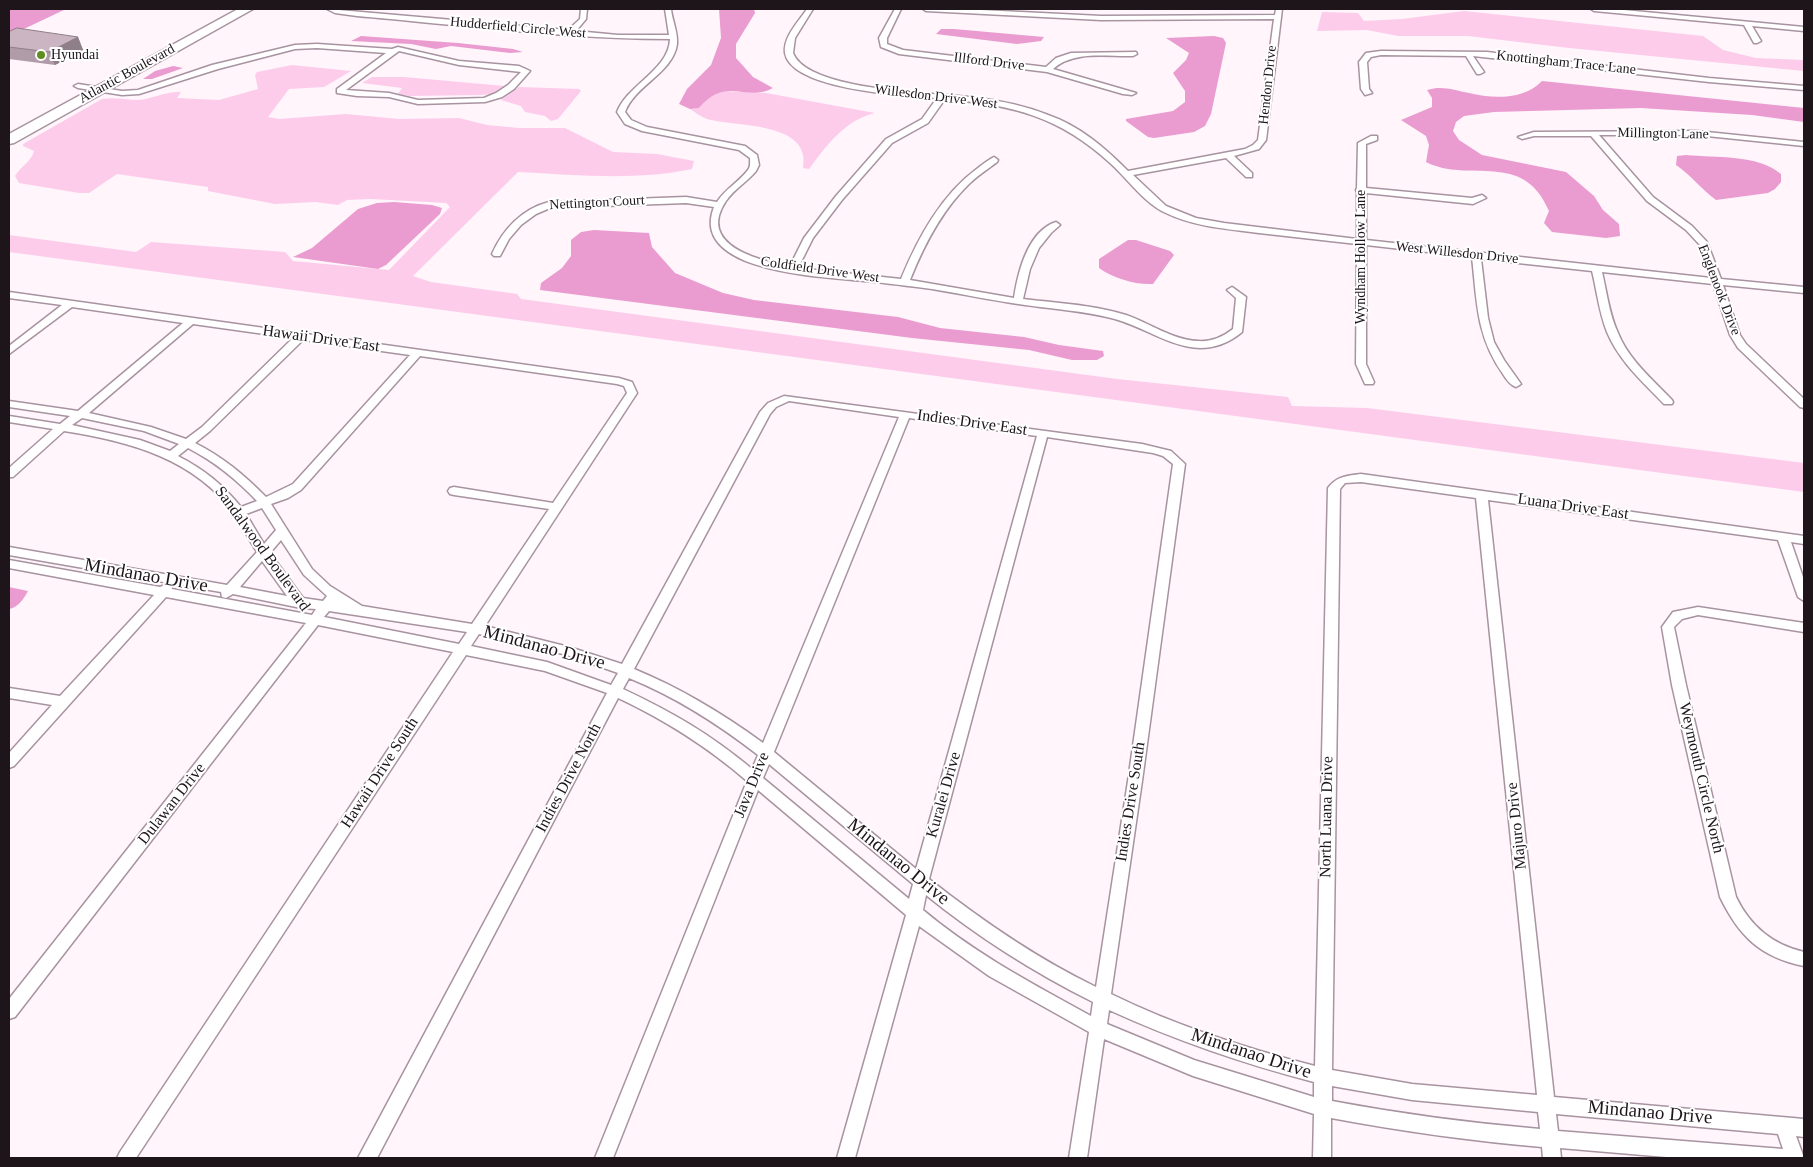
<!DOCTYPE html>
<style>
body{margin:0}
#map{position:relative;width:1813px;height:1167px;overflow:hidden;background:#fff5fb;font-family:"Times New Roman",serif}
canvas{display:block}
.frame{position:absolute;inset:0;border:10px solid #1d151a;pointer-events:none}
</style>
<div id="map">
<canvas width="1813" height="1167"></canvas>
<div class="frame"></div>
</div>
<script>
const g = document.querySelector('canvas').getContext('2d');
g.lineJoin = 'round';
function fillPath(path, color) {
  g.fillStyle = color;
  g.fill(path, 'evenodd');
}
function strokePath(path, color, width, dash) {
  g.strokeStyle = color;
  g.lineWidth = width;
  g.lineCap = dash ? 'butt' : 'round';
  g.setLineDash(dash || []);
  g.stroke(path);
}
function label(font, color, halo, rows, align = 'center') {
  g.font = font + ' "Times New Roman",serif';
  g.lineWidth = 4;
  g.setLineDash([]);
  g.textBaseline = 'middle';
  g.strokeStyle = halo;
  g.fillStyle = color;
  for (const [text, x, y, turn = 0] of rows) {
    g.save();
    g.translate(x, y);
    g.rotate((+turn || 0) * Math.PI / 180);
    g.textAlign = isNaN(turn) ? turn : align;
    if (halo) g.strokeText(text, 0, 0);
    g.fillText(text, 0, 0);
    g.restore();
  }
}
fillPath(new Path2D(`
 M1464,11L1703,36L1723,50L1756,58L1804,60V71L1569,48L1468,36H1398L1367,30L1317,31L1322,12L1358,13L1364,21L1402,19Z
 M292,65L351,71L324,87L289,89L268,117L279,119L346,114L399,119L459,118L487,125L519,128H565L613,152L657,154L694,161L692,169C635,181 576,175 518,172L413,276L431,282L517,294L521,299L1117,379L1288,397L1292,406L1367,408L1804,463V492L9,252V235L136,252L151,242L285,252L293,261L389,270L450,207L446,203L371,199L347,200L338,205L316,202L275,204L208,191V187L117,174L89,193H79L19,183L15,176C20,167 32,161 34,151L23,146V144L102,99C115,97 126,100 138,100C152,99 166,91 181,92L177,98L219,100L258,89L255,75L257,72Z
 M372,77H404L504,86L491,94L481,95L409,96L398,94L402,88L362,83Z
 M519,87L579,89L581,91L558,119L551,121L545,116L525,112L521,106L501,100Z
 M721,91L766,93L875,113C845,120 827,145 809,169L803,168C812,121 735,127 707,119C701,117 695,112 690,109L699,108L709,96Z`), '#fdcceb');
fillPath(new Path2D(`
 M9,9H66L9,36Z
 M719,9H754L755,13L736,44V58L753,77L773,88C747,103 726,75 699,108L690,109L679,104L687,89L711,65L721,38Z
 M941,29H954L1044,37L1041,41L1017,44L936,34Z
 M361,36L458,43L513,49L523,52L510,53L451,46L436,49L411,44L351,41Z
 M1214,36L1223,38L1226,43L1211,114L1205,126L1194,132L1154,138L1148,137L1126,121V119L1173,111L1185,102V91L1173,73L1186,60L1189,53L1166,38Z
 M173,66L183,68L152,79H143L155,71Z
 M1542,81L1804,108V122L1752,115L1641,108L1494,112L1464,116L1456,122L1453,131L1459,140L1482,155L1566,172L1594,196L1603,210L1619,224L1620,236L1606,238L1552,232L1544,223L1549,211C1523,149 1469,184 1426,162L1429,145L1426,136L1401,120L1432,107V98L1427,90C1442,85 1454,90 1469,93C1493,99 1524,100 1542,81Z
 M1686,155C1716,158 1757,154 1781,174V182L1775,189L1768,193L1716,200C1701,189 1691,175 1676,165L1677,156Z
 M394,202L432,205L442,208L440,214L386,265L378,269L293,257L312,248L358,209L377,203Z
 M594,230L649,233L652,247L675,273L723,293L754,300L898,317L940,328L1024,337L1059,345L1103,351L1104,356L1097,360H1072L1029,350L912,338L540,290L541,283L562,268L571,256V240L581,232Z
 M1128,240H1136L1170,251L1174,255L1153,284C1135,285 1113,278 1099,268V259Z
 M9,587L28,591C24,599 17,608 9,609Z`), '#ea9cd0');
const street = new Path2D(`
 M327,9L568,30L580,19L581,9H587L586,19L576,31L618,35H669L665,9H671C672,20 678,32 677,44C673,73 635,85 625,112L631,120L647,127L745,146L757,155L759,165L756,171C747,182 734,189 726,201C696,245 759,261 790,266L804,238L836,196L886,139L922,119L937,98C907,96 791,90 785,53C783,37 799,21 807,9H813L795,38L793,53C808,92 940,93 978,98C1002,101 1026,106 1048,115C1080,126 1105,148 1128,171L1245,149L1253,145L1258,140L1274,19L1101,20L926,11L923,9H961L1101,16L1275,15L1276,9H1282L1266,140L1259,149L1234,156L1252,173V177H1246L1226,158L1133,175L1166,206L1196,218L1224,223L1357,239V192L1356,190L1357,188L1358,143L1371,136H1377V140L1366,144V188L1472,198L1482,195L1486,198L1473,204L1366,193V240L1711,278L1700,245L1686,230L1647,201L1591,136H1534L1522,139L1518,137L1534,132L1697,131L1804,142V146L1697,135H1599L1653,197L1692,226L1707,242L1721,279L1804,287V293L1723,285L1740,335L1746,344L1804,399V408L1800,407L1738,348L1730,335L1713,284L1602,272C1607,293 1609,314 1618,333C1629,360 1652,379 1672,400L1673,402L1672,404H1664C1643,382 1619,361 1607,332C1599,312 1597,291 1592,271L1481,259L1488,318L1494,342L1504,360L1521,384L1516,387C1510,385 1506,379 1503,374C1476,336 1477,301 1472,257L1366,245V364L1374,382L1373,384H1365L1356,364L1357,244C1324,240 1292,237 1259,233C1228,229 1195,227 1166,213C1144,203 1128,179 1110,163C1059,116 1012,105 945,99L928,123L892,143L842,200L813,238L798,268L901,279C918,238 941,195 978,168C983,164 988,160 994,157L998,160L997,162C988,169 978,175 969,184C942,210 924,245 910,280L1014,298C1018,272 1028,231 1056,222L1060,225L1051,233L1039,248L1030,269L1023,299C1057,303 1093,305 1126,315C1149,323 1173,340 1198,341C1211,342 1223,337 1233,329L1236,298L1227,290L1232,287L1246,297L1242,332C1230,342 1216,348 1200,348C1169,347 1141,325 1111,318C1083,311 1054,309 1025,305C994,301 963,294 932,289C909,286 887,283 864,281C825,277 688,273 714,207L686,203L550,208L536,214L521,225L509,239L500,256H494L492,254C503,229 522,209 549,202L686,197L717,202C725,189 739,182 748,170C751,166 750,162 750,158L739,150L642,131L625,124L617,112C628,84 669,70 670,39C566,39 461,25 357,16L335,13Z
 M895,9H901L887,38V44L903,50L1046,67L1056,58L1071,53L1136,52L1137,54L1133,56C1107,57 1074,50 1053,69L1136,93L1132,95L1123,94L1047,72L899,54L881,47L879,38Z
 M1591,9H1613L1804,27V31L1752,26L1761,41L1757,43H1754L1744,25L1594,11Z
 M317,44L392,49L398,47L459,61L519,66L530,71L514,89L502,97L485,102L418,104L389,97L357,96L337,93V89L386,53L317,48L295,49L218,69L139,94L122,95L78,88L74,86L78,84L122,91L138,90L212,65L295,45ZM399,51L459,65L521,72L508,85L496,93L484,98L418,100L389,93L346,90Z
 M1381,51L1487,52L1709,78L1804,86V90L1709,82L1473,56L1484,72L1480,74H1477L1466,56L1381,55L1371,57L1367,62L1369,89L1372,93L1365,95L1361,89L1359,62L1366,53Z
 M9,292L619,378L632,382L637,393L485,626L569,647L622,664L760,412L768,403L784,396L1142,444L1171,451L1185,464L1142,781L1111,994C1176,1026 1245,1048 1315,1066L1328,488C1337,476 1347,476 1361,474L1804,536V544L1791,542L1804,580V601L1798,597L1778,540L1488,500L1554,1097L1804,1119V1137L1796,1136L1804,1158H1678L1560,1148L1561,1158H1543L1542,1147C1471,1141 1401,1131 1331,1118V1158H1313L1314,1114L1193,1076L1104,1039L1087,1158H1069L1089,1032L989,976L919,926L855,1158H837L906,915L758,790L613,1158H595L747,781C706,746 667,721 618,698L377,1158H358L607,693L545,671L466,655L136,1158H117L120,1152L453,652L318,625L15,1017L9,1019V999L306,623L166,597L14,766L9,768V753L52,705L9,698V688L60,696L154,595L9,568V560L160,587L167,584L171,585L172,589L312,615L316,609L301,608L233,594L226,598L222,597L221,592L9,555V547L227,585L257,552C249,540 243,527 235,515C196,459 129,441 64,431L13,477H9V468L53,429L9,422V416L60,424L70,416L9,407V401L78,411L183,323L72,307L9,354V346L62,305L9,298ZM193,324L293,338L202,427L186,439L151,427L89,413ZM303,340L410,355L293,484L266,497C244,475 223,457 195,443L210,431ZM420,356L617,384L624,386L627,393L553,503L454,487L450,488L448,491L450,494L454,495L549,509L472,624L362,606L330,586L312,569L271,504L288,498L301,490ZM789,401L899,417L763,743C722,713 680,688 634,669L770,414L776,407ZM82,418L144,431L179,444L170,451L140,440L72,425ZM909,418L1037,436L916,869L774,752ZM1047,437L1153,453L1163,456L1173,464L1128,781L1096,987C1036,958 981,920 929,879ZM188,448C215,462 236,479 257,501L241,507C222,484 205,470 178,456ZM1361,482L1476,498L1537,1095L1412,1084L1332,1070L1340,489L1345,483ZM262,508L276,530L264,544L246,514ZM281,540L304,575L327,596L323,601L303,598L270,553ZM262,561L287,596L240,587ZM329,611L467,632L459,644L324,617ZM479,634L567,655L618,673L611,685L547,662L471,646ZM629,678C676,697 718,724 758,755L752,769C710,734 672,712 623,689ZM769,764L913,884L909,899L763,778ZM926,895C978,937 1033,972 1093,1002L1091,1016C1033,984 974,953 923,910ZM1109,1010C1175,1040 1244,1064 1314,1082V1097L1194,1060L1107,1024ZM1332,1086L1412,1100L1538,1112L1540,1129C1470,1123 1401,1114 1332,1101ZM1556,1114L1778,1134L1783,1149L1558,1131Z
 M1698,607L1804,623V632L1698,615L1682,619L1674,627L1686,685L1736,897C1750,926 1773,945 1804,952V966C1760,957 1739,936 1720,897L1672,685L1662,627L1673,612Z`);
const highway = new Path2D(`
 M238,9H253L14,143L9,144V134Z`);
strokePath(street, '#a893a0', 3);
strokePath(highway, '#a893a0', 3);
fillPath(street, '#fff');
fillPath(highway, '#fff');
fillPath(new Path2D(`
 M9,32L78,37L83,50L55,65L9,59Z`), '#af9ca8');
fillPath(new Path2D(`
 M78,37L83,50L55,65L49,52Z`), '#8e7f88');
const building = new Path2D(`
 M17,28L78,37L49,52L9,47V32Z`);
fillPath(building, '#cbb5c3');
strokePath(building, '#8e7f88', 1);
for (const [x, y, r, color] of [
 [41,55,5,"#5f8d20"]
]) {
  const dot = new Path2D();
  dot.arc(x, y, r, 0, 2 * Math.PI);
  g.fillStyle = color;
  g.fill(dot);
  strokePath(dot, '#fff', 2);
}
label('14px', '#1d151a', '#fff', [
 ["Hudderfield Circle West",518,28,5],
 ["Illford Drive",989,62,7],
 ["Knottingham Trace Lane",1566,63,6],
 ["Atlantic Boulevard",127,74,-29],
 ["Hendon Drive",1268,85,-84],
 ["Willesdon Drive West",936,97,7],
 ["Millington Lane",1663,134,1],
 ["Nettington Court",597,203,-3],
 ["West Willesdon Drive",1457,253,6],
 ["Wyndham Hollow Lane",1361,257,-90],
 ["Coldfield Drive West",820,270,8],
 ["Englenook Drive",1719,290,69]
]);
label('14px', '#1d151a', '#fff', [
 ["Hyundai",51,55]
], 'left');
label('16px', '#1d151a', '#fff', [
 ["Hawaii Drive East",321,339,8],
 ["Indies Drive East",972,423,8],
 ["Luana Drive East",1573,507,8],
 ["Sandalwood Boulevard",262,549,54],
 ["Hawaii Drive South",380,773,-57],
 ["Indies Drive North",569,778,-62],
 ["Weymouth Circle North",1701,778,77],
 ["Java Drive",752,785,-68],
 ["Kuralei Drive",944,795,-74],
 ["Indies Drive South",1131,802,-81],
 ["Dulawan Drive",172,804,-52],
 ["North Luana Drive",1327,817,-89],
 ["Majuro Drive",1517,826,-96]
]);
label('19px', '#1d151a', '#fff', [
 ["Mindanao Drive",146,576,10],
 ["Mindanao Drive",544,648,15],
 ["Mindanao Drive",898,862,39],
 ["Mindanao Drive",1251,1054,18],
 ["Mindanao Drive",1650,1113,5]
]);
</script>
